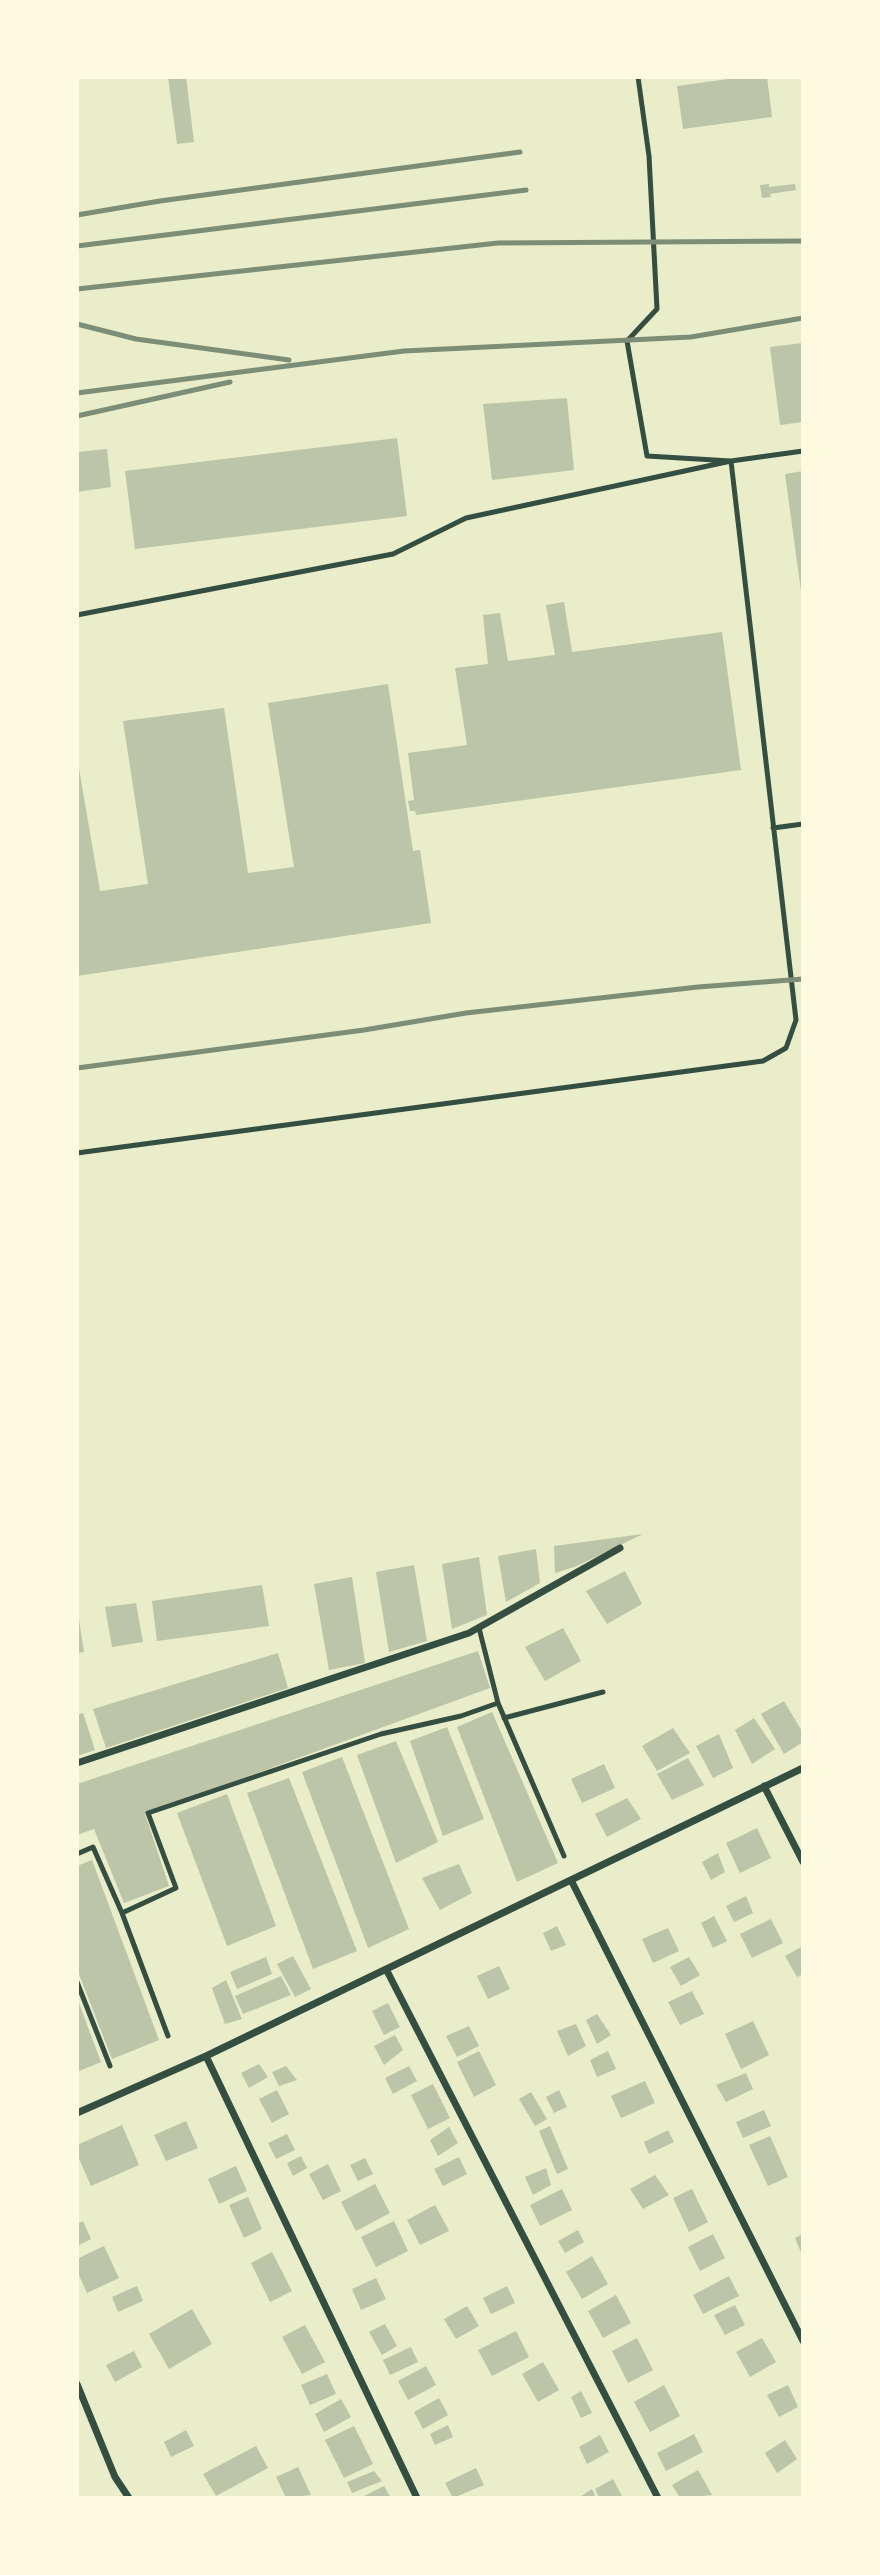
<!DOCTYPE html>
<style>
body{margin:0}
#map{position:relative;width:880px;height:2575px;overflow:hidden;background:#e9edc9;font-family:Rubik,sans-serif}
canvas{display:block}
.frame{position:absolute;inset:0;border:79px solid #fefae0;pointer-events:none}
</style>
<div id="map">
<canvas width="880" height="2575"></canvas>
<div class="frame"></div>
</div>
<script>
const g = document.querySelector('canvas').getContext('2d');
g.lineJoin = 'round';
function fillPath(path, color) {
  g.fillStyle = color;
  g.fill(path, 'evenodd');
}
function strokePath(path, color, width, dash) {
  g.strokeStyle = color;
  g.lineWidth = width;
  g.lineCap = dash ? 'butt' : 'round';
  g.setLineDash(dash || []);
  g.stroke(path);
}
fillPath(new Path2D(`
 M168,77H186L194,142L177,144Z
 M743,77H767L772,117L683,129L677,86Z
 M769,184V187L795,184L796,190L770,194L771,197L762,198L760,185Z
 M803,343V422L780,425L770,347Z
 M567,398L574,470L492,480L483,404Z
 M397,438L407,516L135,549L125,471Z
 M107,449L111,487L77,492V452Z
 M803,471V591H801L785,474Z
 M564,602L572,652L722,632L741,770L416,815L415,811H410L408,801L414,800L408,753L467,745L455,668L488,664L483,615L500,613L508,661L555,655L546,605Z
 M388,684L413,851L420,850L431,923L77,976V757L100,891L148,884L123,721L224,708L248,873L294,867L268,703Z
 M643,1534L577,1566L555,1573L554,1546Z
 M536,1549L540,1583L506,1602L498,1556Z
 M479,1557L487,1615L452,1629L442,1564Z
 M414,1565L427,1641L389,1652L376,1572Z
 M625,1571L642,1604L607,1624L586,1591Z
 M352,1577L365,1663L329,1670L314,1584Z
 M262,1585L269,1626L157,1641L152,1601Z
 M136,1603L143,1642L112,1647L105,1607Z
 M77,1607L84,1652L77,1653Z
 M563,1628L581,1661L545,1681L525,1647Z
 M478,1651L490,1688L145,1814L169,1886L124,1903L94,1829L77,1835V1784Z
 M278,1653L288,1688L106,1748L93,1709Z
 M784,1701L803,1733V1742L784,1754L761,1714Z
 M492,1712L558,1863L517,1882L457,1727Z
 M83,1713L95,1750L77,1756V1715Z
 M754,1718L775,1749L752,1764L735,1730Z
 M447,1727L484,1819L443,1836L410,1741Z
 M673,1728L690,1753L657,1771L642,1746Z
 M719,1734L733,1768L713,1778L696,1746Z
 M396,1741L438,1842L396,1863L357,1755Z
 M342,1757L409,1929L368,1948L302,1772Z
 M688,1758L704,1785L672,1800L657,1774Z
 M604,1764L615,1788L582,1803L571,1779Z
 M289,1778L357,1951L313,1969L247,1793Z
 M227,1794L276,1926L227,1946L177,1813Z
 M627,1798L641,1819L607,1837L595,1814Z
 M757,1828L771,1858L740,1873L726,1843Z
 M718,1853L725,1872L711,1880L702,1862Z
 M92,1860L159,2040L112,2059L77,1969V1866Z
 M459,1864L472,1893L440,1910L422,1878Z
 M746,1896L753,1913L734,1922L726,1906Z
 M714,1916L727,1941L713,1948L701,1923Z
 M771,1919L783,1943L752,1958L740,1934Z
 M557,1926L566,1945L551,1951L543,1933Z
 M668,1928L679,1951L653,1963L642,1939Z
 M803,1946V1974L797,1977L785,1956Z
 M293,1956L311,1989L295,1997L277,1964Z
 M266,1957L272,1974L237,1989L230,1972Z
 M689,1957L700,1975L681,1986L670,1967Z
 M499,1966L510,1989L488,1999L477,1976Z
 M281,1976L291,1995L243,2014L235,1996Z
 M226,1980L242,2019L225,2024L212,1988Z
 M692,1991L704,2014L680,2025L668,2002Z
 M77,1998L101,2062L77,2072Z
 M388,2003L400,2027L384,2035L372,2011Z
 M597,2014L611,2035L597,2044L586,2020Z
 M753,2021L769,2055L741,2069L725,2034Z
 M576,2024L586,2046L568,2056L557,2031Z
 M469,2026L479,2046L457,2057L446,2036Z
 M395,2035L403,2050L384,2065L374,2046Z
 M479,2051L496,2085L474,2097L457,2062Z
 M608,2051L616,2069L597,2077L590,2060Z
 M259,2064L268,2077L249,2088L241,2073Z
 M286,2066L297,2080L279,2086L272,2072Z
 M409,2066L417,2081L393,2094L385,2078Z
 M746,2073L753,2089L726,2102L716,2085Z
 M645,2081L655,2103L621,2118L611,2096Z
 M433,2084L450,2118L428,2129L411,2095Z
 M277,2090L289,2114L272,2123L259,2099Z
 M559,2090L567,2107L554,2113L546,2097Z
 M531,2092L547,2119L535,2126L519,2099Z
 M764,2110L771,2126L743,2138L736,2122Z
 M186,2121L198,2148L166,2161L154,2135Z
 M122,2125L139,2165L91,2186L77,2154V2145Z
 M550,2126L568,2169L557,2174L539,2131Z
 M449,2127L458,2143L438,2156L430,2140Z
 M668,2130L674,2142L649,2154L644,2142Z
 M287,2134L295,2150L276,2159L268,2143Z
 M770,2136L788,2177L768,2186L749,2145Z
 M301,2156L307,2168L293,2176L287,2163Z
 M459,2157L467,2174L443,2186L434,2169Z
 M365,2158L373,2174L358,2181L350,2165Z
 M328,2164L341,2191L323,2200L309,2174Z
 M236,2166L247,2191L219,2204L208,2179Z
 M546,2168L551,2185L533,2195L525,2177Z
 M655,2175L669,2195L643,2209L630,2189Z
 M375,2184L390,2213L356,2231L341,2202Z
 M562,2189L572,2210L540,2226L530,2205Z
 M692,2189L708,2222L689,2232L673,2198Z
 M248,2197L262,2229L244,2238L229,2205Z
 M435,2205L449,2231L420,2245L407,2220Z
 M83,2221L91,2239L77,2246V2224Z
 M394,2221L408,2251L376,2267L361,2237Z
 M578,2230L584,2242L565,2253L558,2241Z
 M713,2234L725,2258L700,2271L688,2247Z
 M803,2234V2257L795,2238Z
 M104,2246L119,2278L87,2293L77,2271V2259Z
 M272,2252L292,2291L270,2302L251,2263Z
 M592,2256L608,2284L582,2299L566,2272Z
 M729,2276L739,2296L703,2314L693,2295Z
 M376,2278L386,2299L361,2310L352,2289Z
 M137,2286L143,2301L118,2312L112,2297Z
 M507,2286L515,2303L491,2314L483,2298Z
 M616,2295L631,2323L603,2338L588,2311Z
 M735,2305L745,2325L725,2335L714,2315Z
 M467,2306L479,2326L456,2339L444,2319Z
 M192,2309L212,2344L169,2369L149,2334Z
 M385,2324L397,2346L382,2355L369,2332Z
 M305,2325L325,2362L302,2374L282,2337Z
 M516,2331L529,2357L492,2376L478,2350Z
 M637,2338L653,2370L628,2383L612,2351Z
 M762,2338L776,2362L750,2377L736,2352Z
 M411,2347L418,2362L390,2375L383,2360Z
 M134,2351L142,2367L115,2382L106,2365Z
 M543,2362L559,2390L538,2402L522,2374Z
 M426,2366L436,2385L408,2400L398,2381Z
 M327,2374L336,2394L310,2405L301,2385Z
 M664,2385L680,2416L650,2432L634,2402Z
 M788,2385L798,2407L779,2417L767,2395Z
 M581,2391L592,2413L581,2418L571,2397Z
 M439,2398L448,2415L423,2429L414,2412Z
 M341,2399L351,2417L324,2432L315,2414Z
 M448,2425L453,2437L435,2445L430,2434Z
 M354,2426L373,2464L344,2478L325,2440Z
 M186,2430L194,2446L171,2457L164,2442Z
 M694,2434L703,2452L666,2471L657,2453Z
 M600,2435L609,2452L587,2464L579,2447Z
 M785,2440L797,2459L777,2473L765,2453Z
 M256,2446L268,2468L216,2496L203,2474Z
 M298,2467L311,2495L286,2498L276,2477Z
 M476,2468L484,2485L453,2498L445,2483Z
 M698,2470L712,2495L680,2498L672,2485Z
 M374,2471L382,2481L352,2493L347,2482Z
 M613,2479L623,2498H599L595,2489Z
 M384,2486L391,2498H360Z
 M592,2489L596,2498H578Z`), '#bcc5a7');
strokePath(new Path2D(`
 M77,615L393,554L466,518L731,461L803,451
 M773,828L803,824
 M77,1153L763,1061L786,1048L796,1020L731,461L647,456L627,341L657,309L649,156L638,77
 M498,1703L564,1856
 M504,1718L603,1692
 M77,1854L93,1847L122,1913L176,1888L148,1813L381,1734L461,1716L498,1703L479,1628
 M122,1913L168,2036
 M77,1982L110,2066`), '#344e41', 5);
strokePath(new Path2D(`
 M77,1763L469,1633L620,1548
 M764,1786L803,1862
 M571,1880L803,2341
 M386,1969L658,2498
 M206,2056L417,2498
 M77,2113L206,2056L803,1768
 M77,2384L115,2477L129,2498`), '#344e41', 7);
strokePath(new Path2D(`
 M77,215L160,201L520,152
 M77,246L526,190
 M77,289L498,243L803,241
 M77,324L136,339L289,360
 M77,393L404,351L691,337L803,318
 M77,416L230,382
 M77,1068L364,1030L466,1013L698,987L803,979`), '#7c8e77', 5);
</script>
